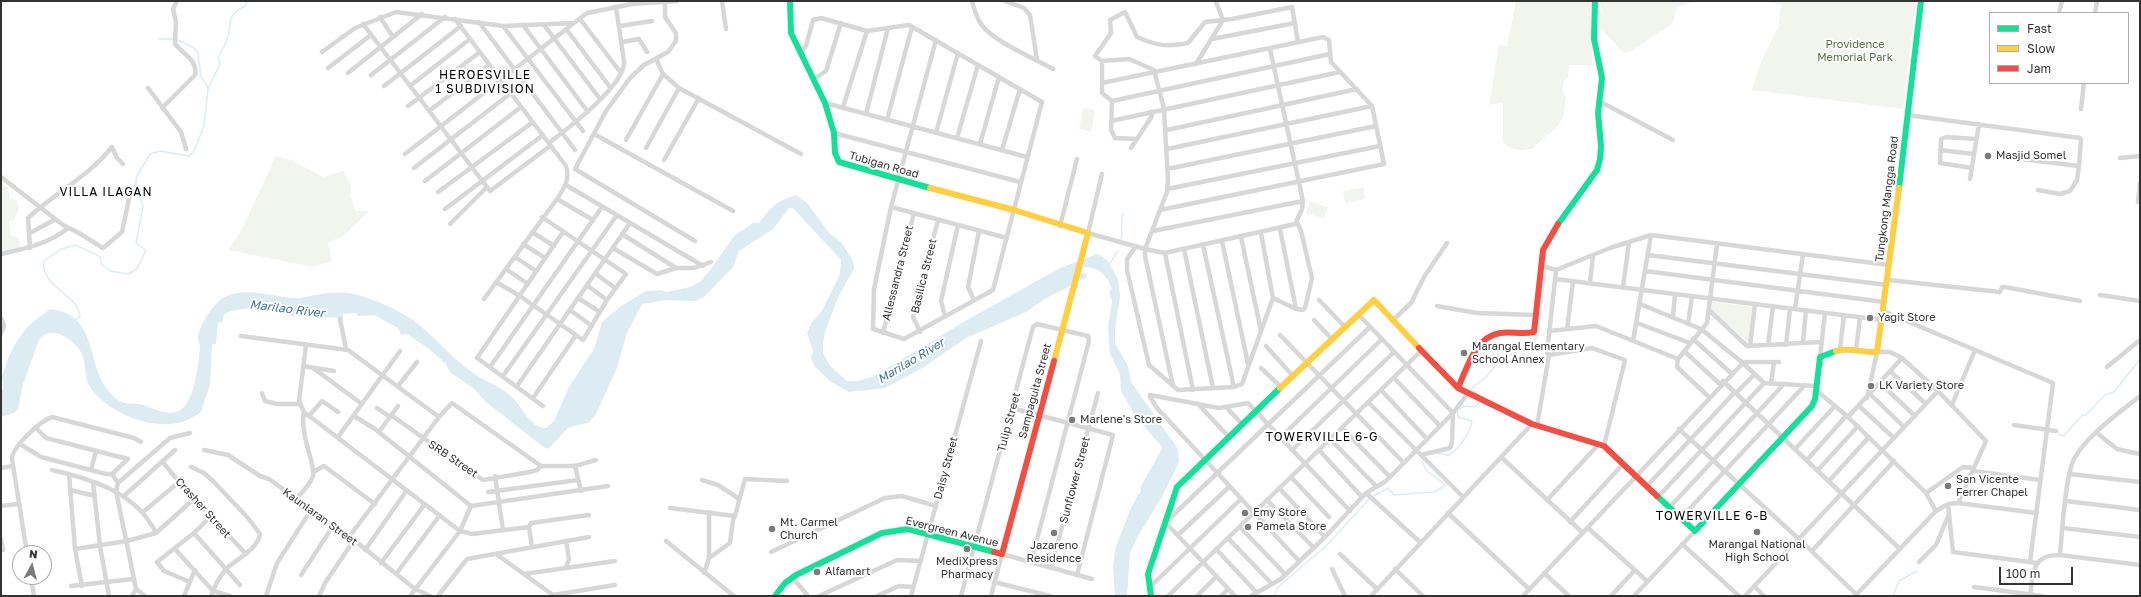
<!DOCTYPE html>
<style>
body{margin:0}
#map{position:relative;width:2141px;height:597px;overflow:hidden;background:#fff;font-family:"Golos Text",sans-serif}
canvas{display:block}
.frame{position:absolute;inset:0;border:2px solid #333;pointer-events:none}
.legend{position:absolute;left:1989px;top:12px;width:140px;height:72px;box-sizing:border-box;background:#fff;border:1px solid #adadad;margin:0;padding:5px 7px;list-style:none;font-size:12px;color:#333}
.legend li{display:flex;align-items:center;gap:8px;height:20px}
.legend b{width:20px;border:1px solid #adadad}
.north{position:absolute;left:12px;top:545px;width:40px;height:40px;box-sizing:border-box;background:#fff;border:1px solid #adadad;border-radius:50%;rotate:7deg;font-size:11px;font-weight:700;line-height:16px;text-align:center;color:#333}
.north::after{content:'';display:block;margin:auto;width:14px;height:18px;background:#7a7a7a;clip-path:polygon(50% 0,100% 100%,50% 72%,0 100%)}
.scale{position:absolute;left:1999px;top:567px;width:74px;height:18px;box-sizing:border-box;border:2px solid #333;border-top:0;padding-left:5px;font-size:12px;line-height:14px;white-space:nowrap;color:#333;-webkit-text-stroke:3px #fff;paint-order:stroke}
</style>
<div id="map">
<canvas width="2141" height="597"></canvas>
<div class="frame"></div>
<ul class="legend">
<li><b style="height:5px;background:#16e098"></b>Fast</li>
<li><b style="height:5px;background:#ffcf43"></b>Slow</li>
<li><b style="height:5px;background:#f24e42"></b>Jam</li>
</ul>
<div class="north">N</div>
<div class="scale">100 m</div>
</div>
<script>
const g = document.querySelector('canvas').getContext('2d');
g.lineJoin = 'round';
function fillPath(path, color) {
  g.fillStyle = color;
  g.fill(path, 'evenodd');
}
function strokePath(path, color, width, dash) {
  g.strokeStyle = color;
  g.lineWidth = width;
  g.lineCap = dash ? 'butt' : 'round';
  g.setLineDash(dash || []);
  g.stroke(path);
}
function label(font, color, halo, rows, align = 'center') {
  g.font = font + ' "Golos Text",sans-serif';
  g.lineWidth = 4;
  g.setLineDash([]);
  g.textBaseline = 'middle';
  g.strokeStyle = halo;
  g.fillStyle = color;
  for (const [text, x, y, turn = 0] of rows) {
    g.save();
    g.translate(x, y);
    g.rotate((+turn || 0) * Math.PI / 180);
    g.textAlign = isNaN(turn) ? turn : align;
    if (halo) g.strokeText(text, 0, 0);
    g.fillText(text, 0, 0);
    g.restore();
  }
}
fillPath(new Path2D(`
 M1516,1H1592V65H1569L1568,77L1564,81L1562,90L1566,97L1563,118L1558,125L1532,149L1521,150L1510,148L1503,142V102L1489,105L1499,45L1507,46Z
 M1697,1L1677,7L1673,23L1631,51L1624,53L1599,27V16L1603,12L1599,1Z
 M1767,1H1916L1903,109L1752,90L1761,62L1778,28L1781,5Z
 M1083,108L1095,110L1091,132L1079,129Z
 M276,156L291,160L323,177L343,171L351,186L350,195L356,211H369L342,237L328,242L332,261L313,267L228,250L240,233Z
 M1,183L8,188L10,199L16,200L19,206L15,220L9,221L11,236L18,237L20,248L1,252Z
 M1363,187L1365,199L1345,203L1343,191Z
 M1310,201L1328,207L1324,219L1306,213Z
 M1712,302L1754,307L1750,344L1711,309Z`), '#f1f5ed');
fillPath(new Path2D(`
 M796,195L808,204L829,233L841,242L853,261L854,269L838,297L825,332L823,344V353L830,366L847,381H858L874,376L967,320L1060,268L1098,254L1107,260L1118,279L1120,296L1115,329V343L1128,366L1131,382L1178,449L1179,462L1162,497L1138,536L1130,553L1127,596H1115L1113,566L1116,546L1131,508L1138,495L1161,465L1163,455L1162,447L1136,417L1121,391L1120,374L1110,354L1108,326L1112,301L1109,292L1112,289C1107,275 1099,267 1083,267L1082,273L1087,274V277L1043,300L1026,312L966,338L924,367L885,388L849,392L830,381L815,367L811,358L813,351L807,333L812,322L822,311L840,274L841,260L793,208H789L773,229L739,251L733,267L704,297L695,301L666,300L642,304L627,333L617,368L595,416L588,423L569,427L548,449L542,446L486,402L473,388L450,372L446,364L429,349L407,334L401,335L398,328L374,315L357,316L356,313L343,314V318C324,317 305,318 287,315C263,311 248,304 224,314L222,323L218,322L216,344H212L210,385L201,412C196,415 190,419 185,421C154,432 107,413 90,387C84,379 87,360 79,349C69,336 50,325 39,340L23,384L18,409L14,413L1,417V396L3,388L2,376L9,356L17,341L29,325L50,309C105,315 81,377 120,401C128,406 135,402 143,405C152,408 166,415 176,412C194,408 199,363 200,347C200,344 198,340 198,337C200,324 214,301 227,296C249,287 272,297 295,298C301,299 309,296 315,295C331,292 347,291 362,296C382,303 402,311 418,324C436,338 450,356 469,370C483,381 499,385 512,397C523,408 530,428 546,428L554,421L569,387L594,349L602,322L621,306L646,291L660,290L667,292L690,287L700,282L711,269L734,236L753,223H759C771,207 776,201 796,195Z`), '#ddebf3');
strokePath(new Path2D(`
 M159,39H175
 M178,40L194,48L198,53L201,77L206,83L208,89
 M1121,241C1123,232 1120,223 1123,214
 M1108,266L1118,251
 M76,320L80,316C78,294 40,287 44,261L61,249L76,245C85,251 92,251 100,257L101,264L110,271L128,274L137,269L146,250L136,243L143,206L136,189V178L150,154L160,151L189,156L194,151L204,126L208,89L220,64L218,58C221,52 225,46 227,40C234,22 223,18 245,6L247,1
 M1478,395L1471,389L1487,376L1496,365L1511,354L1525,350L1537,337L1546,269
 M2058,434L2064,436L2082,415H2086L2105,395L2114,392L2140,359
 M1436,453L1449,455C1459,448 1470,434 1472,421L1458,417L1457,410L1465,406L1476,407L1479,403
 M1373,496L1388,488L1394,495L1434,492L1446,485L1427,471L1422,462
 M1275,594L1278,587L1326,546L1369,499
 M1893,596L1899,581L1917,571`), '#ddebf3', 1.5);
strokePath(new Path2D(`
 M1145,488L1167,449`), '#ddebf3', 9);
strokePath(new Path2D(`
 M722,1L726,29
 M972,1C974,9 977,18 981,24C991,40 1035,59 1053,69
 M1005,1L1024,8L1030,15L1037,60
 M665,2V17L676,33V41L668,52L644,65L630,78L606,111L575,169L695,241
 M1216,2L1223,20
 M2059,13L2062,1
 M2095,13L2097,1
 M380,17L393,37
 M455,19L566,166C570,179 565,187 557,199L484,299
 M580,19L621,73
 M479,22L575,150
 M363,24L490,191L550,146
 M523,25L588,112
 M544,25L600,99
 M503,26L583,131
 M620,26L652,21
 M567,30L610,87
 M1212,39L1295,23
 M622,42L639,39L647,52
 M322,52L355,28L396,12L503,26L574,23
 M801,53L806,46L813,20L821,18L867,31L909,25L1042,102L993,290L904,339L873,329L874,289L891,207L936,40
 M656,59L663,74L679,88L801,154
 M1102,61L1095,56L1111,33L1110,20L1125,12L1137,37C1157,46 1166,47 1188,43L1205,22L1232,19L1292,7L1298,42
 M1196,64L1223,20
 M328,68L371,35
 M348,73L422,14
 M371,75L445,17
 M814,79L826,71L841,23
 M1102,83L1323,37L1329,40L1331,62L1372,106L1384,164L1160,210
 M384,86L461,26
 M410,86L470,39
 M148,88L181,132L186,149
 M1112,101L1330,54
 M1599,101L1673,140
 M825,103L1027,157
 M408,106L480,52
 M843,107L867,31
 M162,108L195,75C198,60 182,53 175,44L176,22L173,9L177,1
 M2081,109L2084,83
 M429,111L489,65
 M1151,112L1152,116L1137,139L1115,138L1111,130L1112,101L1102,93V61L1129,59L1154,70L1164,109L1168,181L1167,192L1145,249V256L1173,386
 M866,114L888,28
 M1907,115L2080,138L2081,140L2079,166L2021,159
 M887,120L912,27
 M1111,121L1340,72
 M1167,130L1357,89
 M834,133L1020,182
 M936,133L958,53
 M594,134L733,211
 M957,138L978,65
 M626,140L663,74
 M549,143C567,129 626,85 624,61L616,7
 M980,144L999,77
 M646,148L679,88
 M1131,148L1137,139
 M1167,149L1372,106
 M1002,150L1020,89
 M1940,150L1974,154
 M405,154L587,13L632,4L677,1
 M2120,158L2140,156
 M664,160L699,98
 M414,168L511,93
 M1972,168L1940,163L1941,139L1946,137L1976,139
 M1167,169L1376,126
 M1102,174L1088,233L1145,249L1165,253L1295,224L1302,209L1303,201L1270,49
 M1,177L63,225L79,233L103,248L122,232L130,194
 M1970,179L1979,124
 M425,181L521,107
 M566,185L703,266
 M1167,189L1380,146
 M2038,190L2060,194L2070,191L2077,180L2079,166
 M438,192L533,122
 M557,199L593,220
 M2138,202L2140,183
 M891,207L1007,238
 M445,209L543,135
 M450,224L487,187
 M1060,226L1077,159
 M1280,229L1296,309
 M1153,231L1303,201
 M532,232L554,246
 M30,233L54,220
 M1261,233L1273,298
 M622,234L676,268
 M1241,237L1261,331
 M1222,241L1248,364
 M523,244L545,258
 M1203,245L1234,387
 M1136,246L1127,259V270L1149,365L1178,390L1234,387L1242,384L1273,298L1296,309L1303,310L1305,308L1312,278L1301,231L1297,222
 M30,248L28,218C56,192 88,177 112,147L117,158L123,164
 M613,248L657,274L676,268H694L711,262
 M1184,249L1213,388
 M1165,253L1193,390
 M1,254C24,249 49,244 68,228
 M1648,255L1887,285
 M515,257L536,271
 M1542,266L1556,270
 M506,269L528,284
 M1645,271L1884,302
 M596,274L615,288
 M1555,279L1882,320
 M1888,280L2000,292L2002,287H2005L2080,301
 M496,282L520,296L583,340L607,300L626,274L542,217
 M1590,283L1593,255
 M588,286L607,300
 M1623,287L1629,242
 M2100,295L2140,301
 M578,298L600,312
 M974,300L968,287L979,231
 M1319,300L1345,327
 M1640,304L1701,329L1743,363
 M1437,306L1477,313L1536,315
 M1795,309L1803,254
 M570,310L592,326
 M1709,310L1747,346L1821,342
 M1883,311L2053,383L2030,562
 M1358,314L1453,413L1452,442L1450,448L1421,455
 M945,316L941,301L958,225
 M1673,317L1675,294
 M1,318L4,326L1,333
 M340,319L346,349
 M1314,320L1331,338
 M1393,320L1411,303L1424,277L1447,243
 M1637,323L1690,343
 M1688,324L1692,296
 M1567,329L1573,281
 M1549,331L1596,326L1678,359L1707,323L1717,244
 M920,332L913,317L938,220
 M883,333L914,213
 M1280,335L1404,463
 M241,336L348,350L439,417
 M1693,339L1731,373
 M1633,341L1651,235
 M1803,343L1806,310
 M306,345L299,401L304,412L460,531L472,534L529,527
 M1768,345L1773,306
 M1786,345L1790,309
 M1266,346L1292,375
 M1750,346L1755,304
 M1840,349L1844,315
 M1684,351L1720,384
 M1856,351L1860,317
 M1549,355L1592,348L1625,360L1604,446
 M1820,357L1825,313
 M1678,359L1677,367L1709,397
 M1742,362H1779
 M303,366L334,371
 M490,367L602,207
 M2107,367L2140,340
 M313,368L362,404
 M1261,368L1281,387
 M1890,371L1926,404
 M503,376L617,215
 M1394,378L1440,426
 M1723,381L1899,548
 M1771,383L1774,362
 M1880,383L1915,416
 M398,386L417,362
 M517,386L630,223
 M1381,390L1427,439
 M1816,390L1848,417L1926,493L1963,467L1974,468
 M262,393L265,401L277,404H299
 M1736,393L1755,374
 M1870,394L1904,427
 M533,398L576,335
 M1867,398L1877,352H1890L1902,358L1938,391L1986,441L1958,503
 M1368,402L1463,497
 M1198,404L1229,437
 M1952,405L1975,350
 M543,406L477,358L563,232
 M1859,406L1894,438
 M1226,407L1243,425
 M377,408L390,417
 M1012,408L1113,435L1077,575
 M391,415L483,480L530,472L537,470L541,466
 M309,416L322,401L338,412
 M354,416L375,429L471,506L608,486
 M1848,417L1902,358
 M2014,425L2056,431
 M1537,426L1549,355L1547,353L1556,270L1610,248L1651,235L1889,265
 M36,428L46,438L128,459
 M1342,428L1390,477
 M1679,429L1799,539L1858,596
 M379,432L398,406
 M2097,433L2117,449L2140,454
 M338,437L400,351
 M1280,438L1382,339
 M1330,439L1376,486
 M20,444L41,457L106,474H112L128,459
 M1795,449L1835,406
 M204,450L228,455L260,476L269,479L354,540L415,589L430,596
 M1292,450L1394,352
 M1319,450L1362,497
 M1501,457L1583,533
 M1807,460L1846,416
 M162,461L179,482L246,554
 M575,466L581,491
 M191,467L204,473L213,481L248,518L260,534C258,549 237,559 227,568C220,576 214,587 211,596
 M1,468L13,466
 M52,470C92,479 137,493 156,533
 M91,470L96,451
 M1818,470L1858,426
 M1973,471L2040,480
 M313,472L324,466L375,504
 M69,474L75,549L82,586
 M112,474L118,483L116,491L136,589L145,596
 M2070,474L2140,482
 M495,476L503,530
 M1291,477L1329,517
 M702,480L718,485L738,498L739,501L735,516
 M1829,481L1869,437
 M93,482L100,546L109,596
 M118,483L170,438L190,433
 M1646,487L1735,392
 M1279,488L1325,537
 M70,490L95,496
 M488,492L578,480
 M1366,493L1420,542
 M1926,493L1936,511
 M124,496L175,450
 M1658,497L1764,383
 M296,499C302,493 310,484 313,476C316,466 299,433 304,412
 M1267,500L1314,548
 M1547,500L1599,444
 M739,501L745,479L787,481
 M2066,501L2140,510
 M1948,504L1953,552L2037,563
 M1,506L18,504
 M670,508L735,516L733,520L730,543L709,558L704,573
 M1669,508L1784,384
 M143,512L179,482
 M1448,513L1529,589
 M1681,518L1805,385
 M1167,521L1370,327
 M1570,522L1623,464
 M1166,523L1235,596
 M1240,527L1285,574
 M1588,528L1647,581
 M2063,528L2140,537
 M194,533L240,585
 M1178,535L1229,487
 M349,537L439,417L452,403L541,466H575L596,460
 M1228,538L1272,584
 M1,539L3,550
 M566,541L569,559L566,568
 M666,541L734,596
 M1682,544L1739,596
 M532,547L529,527L531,523L589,515
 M75,549L127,541L156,533L194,499
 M175,549L213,591L230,596
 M1216,549L1257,593
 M365,550L407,490
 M1812,551L1894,461
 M771,552L885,498L902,496L936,506
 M27,553L12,459C12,447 40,421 52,417L134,438L141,442
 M496,554L553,595L615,585
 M1340,554L1377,589
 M2060,555C2062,534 2065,476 2074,459C2087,435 2119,413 2140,396
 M709,558V512
 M1299,561L1157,408L1150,397V395L1219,408L1248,403L1350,511
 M1919,562L1936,545L1949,514
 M381,563L425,504
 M1051,568L1098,393
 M1332,569L1345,596
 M1395,569L1423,596
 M1544,573L1569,596
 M396,574L440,515
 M524,574L615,561
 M301,575L333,526
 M31,577L34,596
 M792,577L808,596
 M190,582L164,571L157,562L194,533L211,516
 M994,582L1050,596
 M71,586L133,579
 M1150,587L1241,499
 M1755,587L1764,596
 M1974,587L2042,596
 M132,596L136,589
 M184,596L195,570
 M266,596L277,563L311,510
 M319,596L325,583L354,540
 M410,596L460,531L471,506
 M438,596L467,559L589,537
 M819,596L897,560L920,561
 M877,596L899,586L913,587
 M911,596L981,341
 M961,596L1033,327L1037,324L1088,336L1089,341L1031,562
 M991,596L1002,554L1092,579
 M1168,596L1421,351
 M1197,596L1217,576
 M1221,596L1228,589
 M1251,596L1281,579L1325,537L1366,493L1386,481L1453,413L1468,393
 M1371,596L1532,424
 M1523,596L1743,363L1764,383L1816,386
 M1611,596L1635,570
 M1634,596L1695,531
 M1745,596L1938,391
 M1855,596L1936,511L1948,504L1958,503L2037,513
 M2030,596C2033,575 2031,554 2060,555L2140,565`), '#d7d7d7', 4.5);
strokePath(new Path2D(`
 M790,1L791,33L825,103L834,133L835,153L839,162L930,188
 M1899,188L1921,1
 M1558,224L1597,170L1600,159L1601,146L1598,113L1602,78L1594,39L1595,1
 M1657,496L1695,531L1812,406L1815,399L1820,357L1836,351
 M775,596L785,583L796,575L882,533L908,529L994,552
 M1151,596L1148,574L1177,487L1280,388`), '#16e098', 6);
strokePath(new Path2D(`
 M930,188L1014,210L1088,233L1054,361
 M1836,351C1849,347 1864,353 1877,352L1899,188
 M1280,388L1374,300L1419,348`), '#ffcf43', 6);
strokePath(new Path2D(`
 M1419,348L1458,388L1532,424L1604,446L1657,496
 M1458,388C1467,368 1475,337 1500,333C1511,331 1522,335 1534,332L1543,250L1558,224
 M994,552L1002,554L1054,361`), '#f24e42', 6);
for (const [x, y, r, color] of [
 [1988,156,4,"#7a7a7a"],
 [1870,318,4,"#7a7a7a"],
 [1464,353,4,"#7a7a7a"],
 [1871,386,4,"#7a7a7a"],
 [1072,420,4,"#7a7a7a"],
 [1948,486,4,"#7a7a7a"],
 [1245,513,4,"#7a7a7a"],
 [1248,527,4,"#7a7a7a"],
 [772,529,4,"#7a7a7a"],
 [1757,532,4,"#7a7a7a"],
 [1054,533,4,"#7a7a7a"],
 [967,549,4,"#7a7a7a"],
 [817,572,4,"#7a7a7a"]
]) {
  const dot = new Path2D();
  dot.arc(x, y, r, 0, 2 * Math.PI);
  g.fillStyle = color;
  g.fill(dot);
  strokePath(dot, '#fff', 1.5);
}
label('11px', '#56703f', '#fff', [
 ["Providence",1855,45],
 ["Memorial Park",1855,58]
]);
label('11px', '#333', '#fff', [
 ["Masjid Somel",1996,156],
 ["Yagit Store",1878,318],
 ["Marangal Elementary",1472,347],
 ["School Annex",1472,360],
 ["LK Variety Store",1879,386],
 ["Marlene's Store",1080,420],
 ["San Vicente",1956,480],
 ["Ferrer Chapel",1956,493],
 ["Emy Store",1253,513],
 ["Mt. Carmel",780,523],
 ["Church",780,536],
 ["Pamela Store",1256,527],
 ["Marangal National",1757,545,"center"],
 ["High School",1757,558,"center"],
 ["Jazareno",1054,546,"center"],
 ["Residence",1054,559,"center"],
 ["MediXpress",967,562,"center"],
 ["Pharmacy",967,575,"center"],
 ["Alfamart",825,572]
], 'left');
label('11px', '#333', '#fff', [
 ["Tubigan Road",884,165,16],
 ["Tungkong Mangga Road",1887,199,-83],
 ["Allessandra Street",898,273,-76],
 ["Basilica Street",924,276,-76],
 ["Sampaguita Street",1035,391,-75],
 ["Tulip Street",1009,422,-75],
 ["SRB Street",453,459,34],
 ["Daisy Street",946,468,-75],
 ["Sunflower Street",1075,480,-75],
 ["Crasher Street",203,508,48],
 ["Kaunlaran Street",320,517,36],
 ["Evergreen Avenue",952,532,14]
]);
g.letterSpacing = '1px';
label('12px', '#000', '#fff', [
 ["HEROESVILLE",485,75],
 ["1 SUBDIVISION",485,89],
 ["VILLA ILAGAN",106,192],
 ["TOWERVILLE 6-G",1322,437],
 ["TOWERVILLE 6-B",1712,516]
]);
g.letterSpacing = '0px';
label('italic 12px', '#3f7597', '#fff', [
 ["Marilao River",287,309,7],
 ["Marilao River",911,361,-31]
]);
</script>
